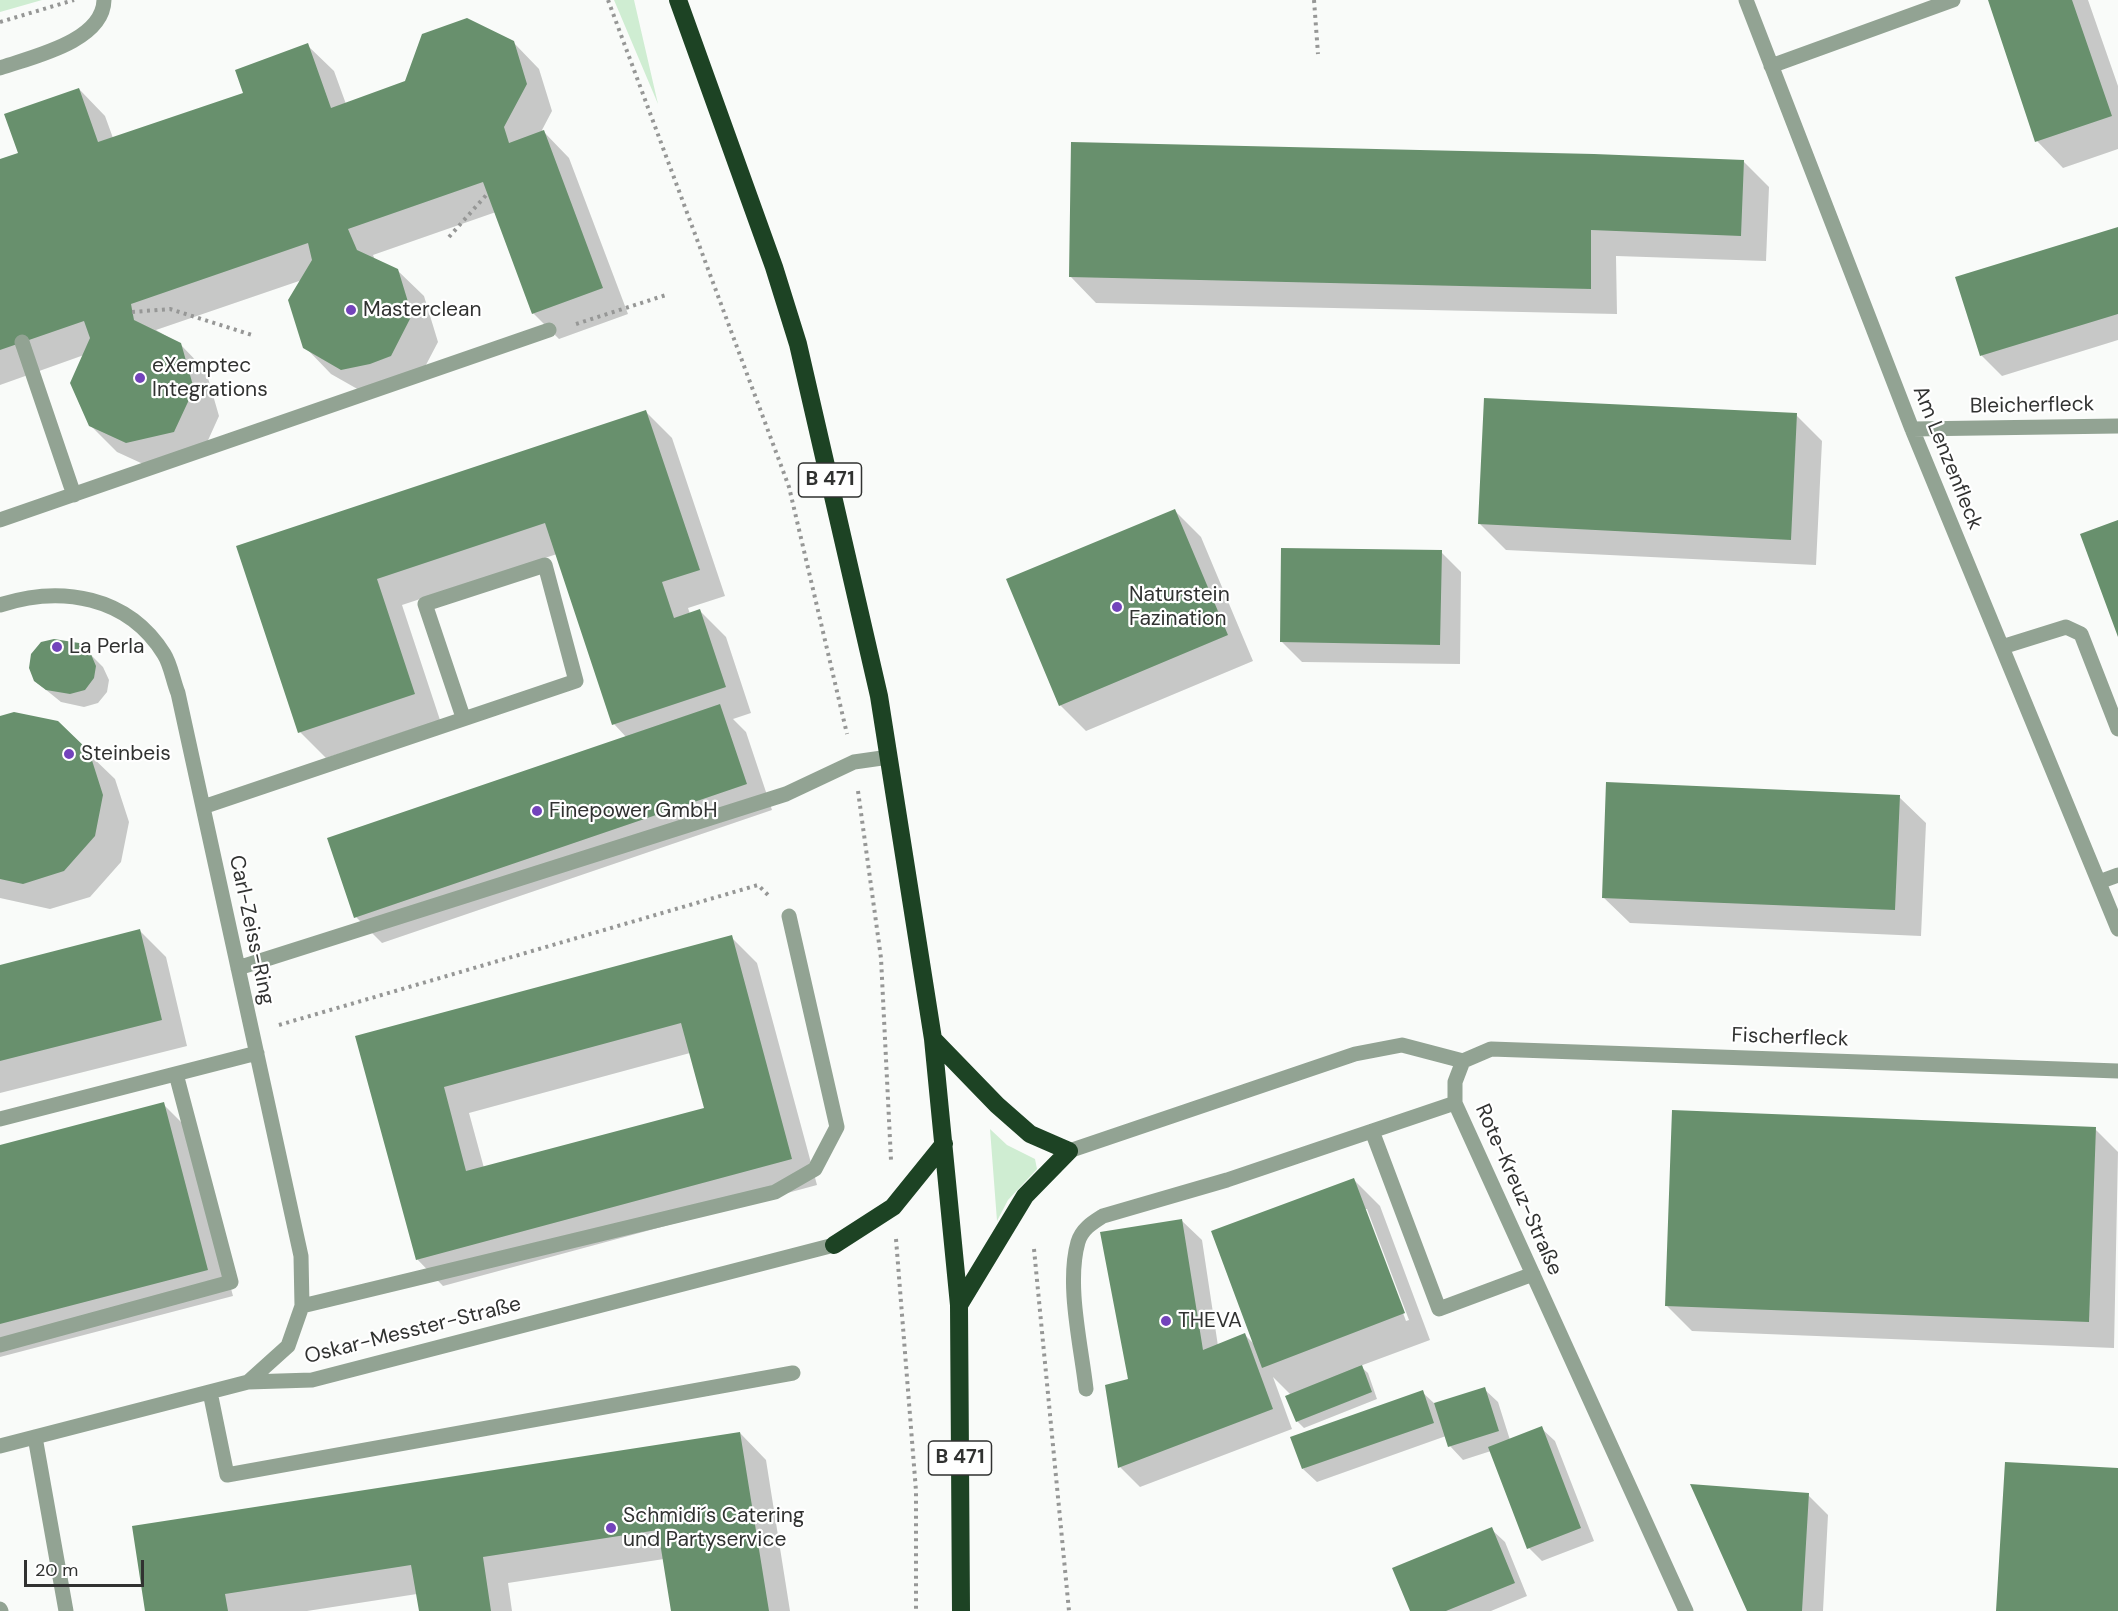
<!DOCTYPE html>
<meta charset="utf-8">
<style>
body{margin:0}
#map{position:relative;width:2118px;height:1611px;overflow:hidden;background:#f9fbf9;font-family:"DM Sans",sans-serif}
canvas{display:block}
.scale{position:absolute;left:24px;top:1560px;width:120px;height:27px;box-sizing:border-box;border:3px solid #313231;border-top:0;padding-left:8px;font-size:18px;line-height:21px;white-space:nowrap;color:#313231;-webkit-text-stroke:4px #fff;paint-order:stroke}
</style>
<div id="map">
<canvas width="2118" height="1611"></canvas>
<div class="scale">20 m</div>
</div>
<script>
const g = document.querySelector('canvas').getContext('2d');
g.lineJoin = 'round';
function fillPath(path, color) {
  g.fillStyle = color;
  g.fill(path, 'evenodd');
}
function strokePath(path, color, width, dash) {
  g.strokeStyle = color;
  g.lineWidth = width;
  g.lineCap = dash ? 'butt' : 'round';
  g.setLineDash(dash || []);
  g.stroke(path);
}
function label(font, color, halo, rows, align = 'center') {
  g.font = font + ' "DM Sans",sans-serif';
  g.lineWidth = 4.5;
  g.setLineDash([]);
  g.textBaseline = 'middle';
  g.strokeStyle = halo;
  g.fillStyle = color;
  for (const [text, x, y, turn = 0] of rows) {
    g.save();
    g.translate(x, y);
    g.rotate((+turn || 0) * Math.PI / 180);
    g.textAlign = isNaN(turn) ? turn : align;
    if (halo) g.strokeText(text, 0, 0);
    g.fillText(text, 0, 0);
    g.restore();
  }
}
fillPath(new Path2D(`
 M0,0H42L0,12Z
 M614,0H634L658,104Z
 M990,1129L1007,1145L1035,1159L1037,1169L1008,1200L997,1221Z`), '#cfedd2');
fillPath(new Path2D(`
 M1990,0H2088L2118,86V149L2063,168L2037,141Z
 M513,42L539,69L552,111L542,130L569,158L628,314L559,339L533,313L496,212L373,255L375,260L397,270L424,296L438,342L417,382L368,395L331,374L305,347L302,280L156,330L180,344L206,371L219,416L200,458L154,469L117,452L90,425L84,355L0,385V161L20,154L79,89L105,116L113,138L244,94L307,45L334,71L346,104Z
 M1743,161L1769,187L1766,261L1616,256L1617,314L1096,303L1070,276Z
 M2118,228V340L2002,376L1982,356L1957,278Z
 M646,412L672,438L725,596L688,608L690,614L700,611L726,637L751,713L733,719L746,732L772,810L382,943L356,917L627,738L614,724L557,554L402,605L440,720L326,758L300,732L237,547Z
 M1796,415L1822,441L1816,565L1506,550L1480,524Z
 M1174,510L1201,537L1253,661L1086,731L1060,705Z
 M1441,552L1461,572L1460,664L1302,662L1282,642Z
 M89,653L103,667L109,680L107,692L98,703L84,707L61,702L35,681Z
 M0,718L88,753L115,779L129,822L121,862L90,897L50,909L0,898Z
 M1899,797L1926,823L1921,936L1630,923L1603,897Z
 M140,931L166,957L187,1046L0,1093V966Z
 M731,937L757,963L817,1185L443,1286L417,1259L357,1037ZM690,1053L706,1109L484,1168L469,1113Z
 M163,1104L189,1130L233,1296L0,1357V1147Z
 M2095,1129L2118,1152L2114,1348L1692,1331L1666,1305Z
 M1354,1180L1380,1206L1430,1340L1360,1366L1368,1373L1377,1399L1304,1428L1297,1421L1291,1395L1273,1377L1292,1429L1140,1487L1120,1467L1129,1380L1181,1220L1202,1240L1218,1346L1245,1335L1254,1344ZM1364,1209H1367L1409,1320L1406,1321Z
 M1484,1389L1498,1402L1510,1440L1541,1428L1555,1441L1594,1541L1542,1561L1529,1548L1491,1451L1463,1460L1450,1446L1446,1436L1317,1482L1303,1469L1422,1392L1435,1404Z
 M740,1433L766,1460L790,1611H672L664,1559L508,1583L512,1611H420L417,1594L307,1611H147Z
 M1808,1495L1828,1515L1823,1611H1748Z
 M1491,1529L1505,1542L1527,1596L1491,1611H1411Z`), '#0003');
fillPath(new Path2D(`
 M1988,0H2072L2112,116L2035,142Z
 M467,18L514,41L527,84L504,127L509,143L544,130L603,288L532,314L483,182L348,229L357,250L398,269L412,315L391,356L370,364L341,370L303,348L288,300L312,260L308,243L131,304L134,320L181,343L194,389L174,432L126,443L89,426L70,383L90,338L84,321L0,350V159L18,153L4,114L79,88L98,142L243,93L235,70L308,43L331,108L405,81L422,34Z
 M1071,142L1594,154L1744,160L1741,236L1591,230V289L1069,277Z
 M2118,227V314L1980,356L1955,277Z
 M1484,398L1797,413L1791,540L1478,524Z
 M646,410L700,570L662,582L674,618L700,609L726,687L612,725L545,523L377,579L415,694L298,733L236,546Z
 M1175,509L1228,635L1059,706L1006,579Z
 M2118,520V637L2080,534Z
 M1281,548L1442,550L1440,645L1280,642Z
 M54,639L79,643L90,652L96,666L94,678L85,690L70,694L46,690L34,681L29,668L31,654L41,642Z
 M720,704L747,784L354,918L327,838Z
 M14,712L58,721L89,751L103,795L95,836L64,871L23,884L0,879V716Z
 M1606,782L1900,795L1895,910L1602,898Z
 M140,929L162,1020L0,1061V965Z
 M732,935L792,1159L416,1260L355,1036ZM681,1023L704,1108L466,1171L444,1087Z
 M164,1102L208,1270L0,1324V1145Z
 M1672,1110L2096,1127L2089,1322L1665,1306Z
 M1354,1178L1405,1313L1262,1368L1211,1231Z
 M1182,1219L1203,1350L1245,1333L1273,1409L1118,1468L1105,1385L1128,1379L1100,1232Z
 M1362,1365L1372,1392L1296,1422L1285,1396Z
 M1485,1387L1499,1431L1448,1447L1434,1403Z
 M1423,1390L1434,1423L1302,1469L1290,1437Z
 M1542,1426L1581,1528L1527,1549L1488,1447Z
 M740,1432L769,1611H671L658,1530L483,1557L491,1611H419L411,1565L225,1594L228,1611H145L132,1526Z
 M2005,1462L2118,1468V1611H1996Z
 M1690,1484L1809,1493L1802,1611H1747Z
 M1492,1527L1515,1583L1446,1611H1410L1392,1568Z`), '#68906d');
strokePath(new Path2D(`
 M608,0L789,487L847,734
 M1314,0L1318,54
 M0,22L74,0
 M449,237L488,193
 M132,312L170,309L252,335
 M576,324L666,295
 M858,791L881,958L891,1160
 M279,1025L758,885L769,896
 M896,1239L916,1491V1611
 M1034,1249L1069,1611`), '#969796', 4, [3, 4.5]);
strokePath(new Path2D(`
 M1746,0L1912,429L2118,929
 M1771,66L1953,0
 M0,68C31,57 103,42 104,0
 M22,342L74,495
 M1912,429L2118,426
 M0,520L549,330
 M0,605C61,585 128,596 164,654C171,665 173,681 178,693L301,1256L302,1306L288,1346L248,1382
 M2002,647L2066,627L2081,634L2118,729
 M203,807L576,681L545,565L425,604L463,717
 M2099,882L2118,875
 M238,968L786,794L854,762L889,757
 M1463,1061L1491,1049L2118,1071
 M1463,1061L1455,1082V1103L1686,1611
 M0,1119L257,1053
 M1372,1131L1439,1309L1533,1274
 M1069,1151L1355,1054L1402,1045L1463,1061
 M302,1306L775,1192L815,1169L837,1127L789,916
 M0,1345L231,1282L176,1074
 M1086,1389C1081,1345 1066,1284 1078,1242C1082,1229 1092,1223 1103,1216L1227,1180L1455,1103
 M210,1392L227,1475L793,1373
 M35,1437L66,1611
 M0,1446L248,1382L312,1380L834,1245
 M0,1609L1,1611`), '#92a393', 15);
strokePath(new Path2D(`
 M678,0L774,267L798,344L879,696L933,1039L959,1305L961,1611
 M933,1039L997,1105L1030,1134L1069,1151L1025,1196L959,1305
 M834,1245L893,1207L944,1144`), '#1d4324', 18);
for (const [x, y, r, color] of [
 [351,310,6,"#7343bb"],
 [140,378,6,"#7343bb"],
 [1117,607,6,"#7343bb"],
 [57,647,6,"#7343bb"],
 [69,754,6,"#7343bb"],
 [537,811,6,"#7343bb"],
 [1166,1321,6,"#7343bb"],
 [611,1528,6,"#7343bb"]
]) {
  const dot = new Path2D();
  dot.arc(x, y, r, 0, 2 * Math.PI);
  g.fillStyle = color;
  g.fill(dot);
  strokePath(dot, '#fff', 2);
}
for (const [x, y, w] of [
 [830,480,63],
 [960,1458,63]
]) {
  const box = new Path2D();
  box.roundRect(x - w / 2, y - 17, w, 34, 4.5);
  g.fillStyle = '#fff';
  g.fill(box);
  strokePath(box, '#313231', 1.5);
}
label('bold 20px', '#313231', null, [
 ["B 471",830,480],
 ["B 471",960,1458]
]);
label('21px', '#313231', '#fff', [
 ["Masterclean",363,310],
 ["eXemptec",152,366],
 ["Integrations",152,390],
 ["Naturstein",1129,595],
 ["Fazination",1129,619],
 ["La Perla",69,647],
 ["Steinbeis",81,754],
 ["Finepower GmbH",549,811],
 ["THEVA",1178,1321],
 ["Schmidi´s Catering",623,1516],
 ["und Partyservice",623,1540]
], 'left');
label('21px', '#313231', '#fff', [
 ["Bleicherfleck",2032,406,-1],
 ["Am Lenzenfleck",1947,458,68],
 ["Carl-Zeiss-Ring",251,930,78],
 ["Fischerfleck",1790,1038,2],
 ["Rote-Kreuz-Straße",1518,1190,66],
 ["Oskar-Messter-Straße",413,1331,-14]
]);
</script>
